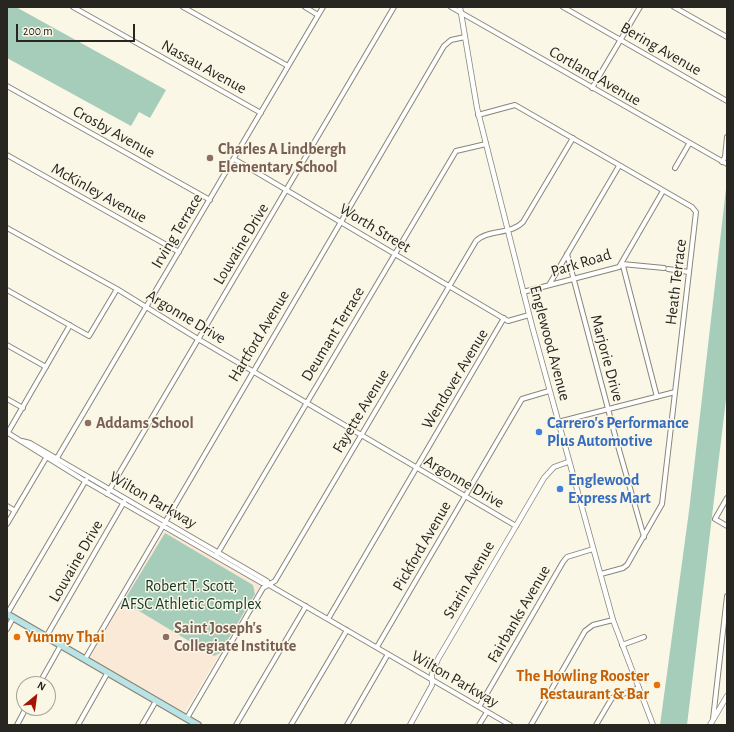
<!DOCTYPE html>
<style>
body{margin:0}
#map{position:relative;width:734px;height:732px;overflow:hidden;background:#faf7e7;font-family:"Alegreya Sans",sans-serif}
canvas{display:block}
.frame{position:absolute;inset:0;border:8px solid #272620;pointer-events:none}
.north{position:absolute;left:16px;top:676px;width:40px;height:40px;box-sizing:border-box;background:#faf7e7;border:1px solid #a6a397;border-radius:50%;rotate:29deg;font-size:11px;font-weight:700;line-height:16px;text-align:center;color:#272620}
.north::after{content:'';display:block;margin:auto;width:14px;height:18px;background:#a51301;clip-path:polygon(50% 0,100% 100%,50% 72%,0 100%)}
.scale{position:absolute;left:16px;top:24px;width:119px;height:18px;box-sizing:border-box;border:2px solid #272620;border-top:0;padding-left:5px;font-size:12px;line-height:14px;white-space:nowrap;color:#272620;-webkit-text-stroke:3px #faf7e7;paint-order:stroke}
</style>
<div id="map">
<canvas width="734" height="732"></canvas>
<div class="frame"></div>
<div class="north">N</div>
<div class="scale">200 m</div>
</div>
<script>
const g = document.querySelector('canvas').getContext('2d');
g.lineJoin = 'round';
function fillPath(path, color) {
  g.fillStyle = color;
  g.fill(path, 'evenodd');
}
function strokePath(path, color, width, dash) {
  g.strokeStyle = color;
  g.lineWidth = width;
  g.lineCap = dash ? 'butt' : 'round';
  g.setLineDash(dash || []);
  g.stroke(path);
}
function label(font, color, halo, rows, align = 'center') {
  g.font = font + ' "Alegreya Sans",sans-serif';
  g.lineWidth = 3;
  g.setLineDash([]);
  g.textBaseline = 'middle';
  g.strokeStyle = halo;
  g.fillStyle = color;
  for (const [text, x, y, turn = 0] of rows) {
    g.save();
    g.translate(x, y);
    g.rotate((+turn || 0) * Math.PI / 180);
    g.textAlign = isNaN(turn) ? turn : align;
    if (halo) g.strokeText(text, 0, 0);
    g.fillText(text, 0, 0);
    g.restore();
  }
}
fillPath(new Path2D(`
 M164,531H167L258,584L260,587L185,712L90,658L91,654Z`), '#fae9d7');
fillPath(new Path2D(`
 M7,7H16L166,90L150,118L139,112L131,126L7,58Z
 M727,180V391L687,725H660L689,511Z
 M165,533L253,585L255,594L220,653L214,656L129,605L131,602L125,599Z`), '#a6cdba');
const minor = new Path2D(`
 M73,7L261,113
 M183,7L288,66
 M305,7L318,15
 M451,7L727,164
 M563,7L727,101
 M674,7L727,37
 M7,86L210,200
 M592,88L640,7
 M478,115L515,105L692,207L696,212L662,504L627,565L623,568L601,574
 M7,155L179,252
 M234,159L508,321L529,315
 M722,162L725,157L727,137
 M675,168L689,144
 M7,228L117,289L198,339L516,526
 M567,254L616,439L644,537
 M622,262L657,397
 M622,264L664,268
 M668,269L689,272
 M549,285L619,166
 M7,290L89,336L117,289
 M523,292L619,267L663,191
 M7,345L46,367
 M7,399L23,408
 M558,422L675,392
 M8,433L85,481L262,583L269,585L510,725
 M7,434L70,325
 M22,441L30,443L267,581L269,585
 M107,494L394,7
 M727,498L715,519L727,526
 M7,506L15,511
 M7,524L46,458H57L323,7
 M216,556L456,151L486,144
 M7,614L86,480
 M328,619L504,318
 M7,629L13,618
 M46,637L124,502
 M622,645L644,637
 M377,647L522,399L549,391
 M85,659L444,46L451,40L465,37
 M39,684L61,645
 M479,707L563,562L567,557L593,549
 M187,718L263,588L275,581L476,241C488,229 511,235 523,222L573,138
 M713,719L727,596
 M17,725L26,708
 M78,725L108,672
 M142,725L156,701
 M236,725L306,606
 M291,725L347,630
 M347,725L388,654
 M479,725L487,712
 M531,725L585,631L593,625L613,620
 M596,725L612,698L639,688`);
const tertiary = new Path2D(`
 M460,7L477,108L532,326L613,620L653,725
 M410,725L432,685V674L438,659L544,478L554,467L568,462
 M710,725L727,696`);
const secondary = new Path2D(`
 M7,614L198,725`);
strokePath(minor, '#898678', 6);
strokePath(tertiary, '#898678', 6);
strokePath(secondary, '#898678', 8);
strokePath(minor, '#fff', 4);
strokePath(tertiary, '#fff', 4.5);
strokePath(secondary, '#bae3e6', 5.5);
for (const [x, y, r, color] of [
 [210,158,4,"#8d6e63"],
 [88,423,4,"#8d6e63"],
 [539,432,4,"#3f7fe0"],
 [560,489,4,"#3f7fe0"],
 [17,637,4,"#e8710a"],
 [166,637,4,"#8d6e63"],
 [657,685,4,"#e8710a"]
]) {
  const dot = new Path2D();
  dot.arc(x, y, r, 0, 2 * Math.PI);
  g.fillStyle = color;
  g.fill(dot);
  strokePath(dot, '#faf7e7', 1.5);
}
label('16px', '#272620', '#faf7e7', [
 ["Bering Avenue",661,49,30],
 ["Nassau Avenue",204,67,29],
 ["Cortland Avenue",595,76,30],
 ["Crosby Avenue",114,132,29],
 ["McKinley Avenue",99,193,29],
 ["Worth Street",375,228,31],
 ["Irving Terrace",177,231,-59],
 ["Louvaine Drive",241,244,-59],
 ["Park Road",581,263,-17],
 ["Heath Terrace",676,282,-83],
 ["Argonne Drive",186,317,31],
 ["Deumant Terrace",333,334,-59],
 ["Hartford Avenue",259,336,-59],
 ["Englewood Avenue",550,343,75],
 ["Marjorie Drive",607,358,75],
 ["Wendover Avenue",455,379,-59],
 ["Fayette Avenue",361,411,-59],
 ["Argonne Drive",464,482,30],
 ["Wilton Parkway",153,500,30],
 ["Pickford Avenue",422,546,-60],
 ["Louvaine Drive",76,561,-60],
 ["Starin Avenue",469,580,-60],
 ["Fairbanks Avenue",519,614,-60],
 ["Wilton Parkway",455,679,30]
]);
label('bold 16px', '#785e54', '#faf7e7', [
 ["Charles A Lindbergh",218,149],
 ["Elementary School",218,167],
 ["Addams School",96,423],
 ["Saint Joseph's",174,628],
 ["Collegiate Institute",174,646]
], 'left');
label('bold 16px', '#366cbe', '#faf7e7', [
 ["Carrero's Performance",547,423],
 ["Plus Automotive",547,441],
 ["Englewood",568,480],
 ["Express Mart",568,498]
], 'left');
label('16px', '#123829', '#faf7e7', [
 ["Robert T. Scott,",191,586],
 ["AFSC Athletic Complex",191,604]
]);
label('bold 16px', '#c56008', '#faf7e7', [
 ["Yummy Thai",25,637],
 ["The Howling Rooster",649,676,"right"],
 ["Restaurant & Bar",649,694,"right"]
], 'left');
</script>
